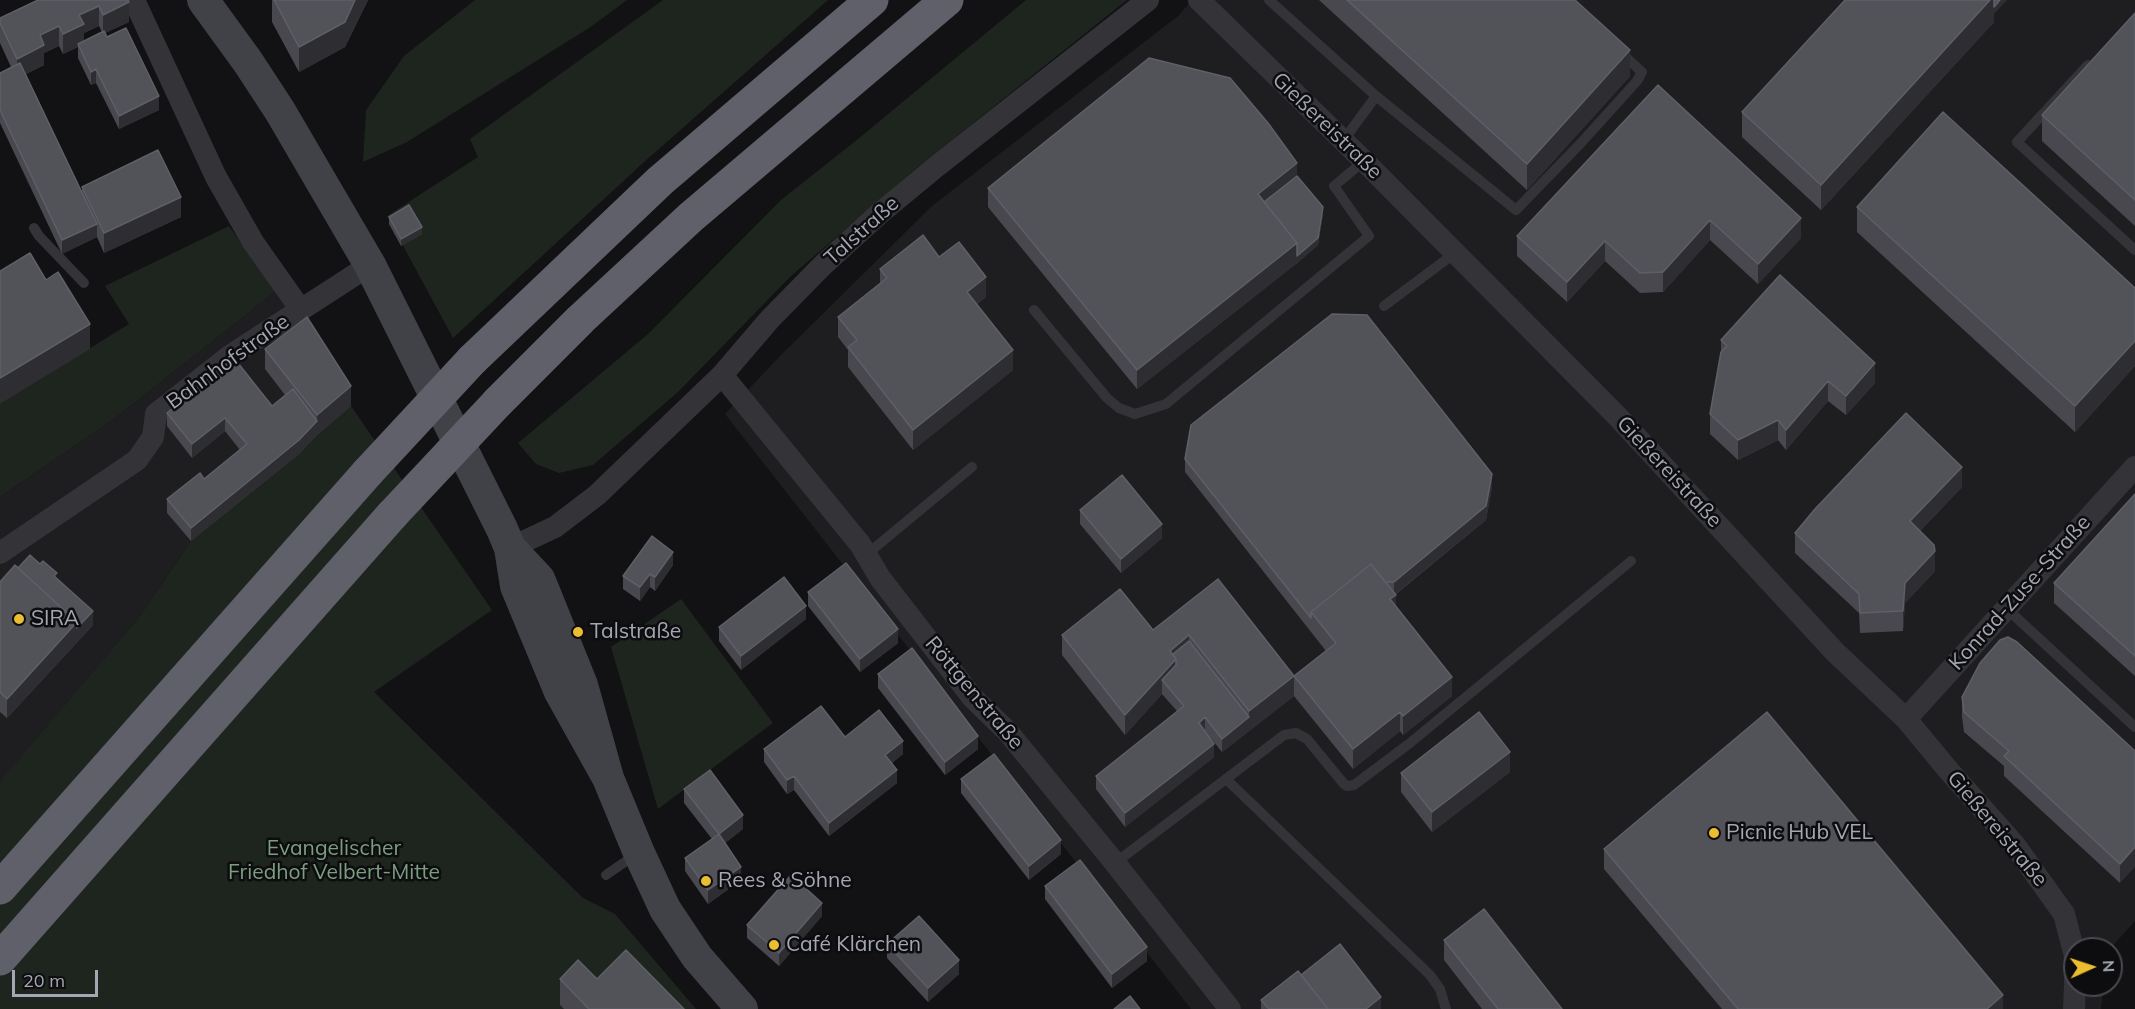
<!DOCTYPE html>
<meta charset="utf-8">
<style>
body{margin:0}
#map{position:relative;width:2135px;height:1009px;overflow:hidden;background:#121113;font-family:Mulish,sans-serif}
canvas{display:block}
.north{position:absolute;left:2063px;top:937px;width:60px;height:60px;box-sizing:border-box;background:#0d0c0e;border:2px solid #494a50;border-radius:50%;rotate:87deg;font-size:16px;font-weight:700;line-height:24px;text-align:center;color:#a3a7b3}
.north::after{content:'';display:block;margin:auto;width:21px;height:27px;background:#ebbe31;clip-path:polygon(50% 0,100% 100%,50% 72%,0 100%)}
.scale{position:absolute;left:12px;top:970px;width:86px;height:27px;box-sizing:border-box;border:3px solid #a3a7b3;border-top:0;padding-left:8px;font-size:18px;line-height:21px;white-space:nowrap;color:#a3a7b3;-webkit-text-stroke:4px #0d0c0e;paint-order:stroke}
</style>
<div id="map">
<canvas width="2135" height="1009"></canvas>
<div class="north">N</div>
<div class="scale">20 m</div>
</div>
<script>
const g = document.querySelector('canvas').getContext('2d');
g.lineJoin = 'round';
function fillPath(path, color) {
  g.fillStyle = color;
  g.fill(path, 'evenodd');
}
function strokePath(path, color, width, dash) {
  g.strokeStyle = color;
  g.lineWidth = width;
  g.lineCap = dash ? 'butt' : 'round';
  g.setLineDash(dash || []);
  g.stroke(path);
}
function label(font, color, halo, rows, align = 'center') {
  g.font = font + ' Mulish,sans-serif';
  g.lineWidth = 5;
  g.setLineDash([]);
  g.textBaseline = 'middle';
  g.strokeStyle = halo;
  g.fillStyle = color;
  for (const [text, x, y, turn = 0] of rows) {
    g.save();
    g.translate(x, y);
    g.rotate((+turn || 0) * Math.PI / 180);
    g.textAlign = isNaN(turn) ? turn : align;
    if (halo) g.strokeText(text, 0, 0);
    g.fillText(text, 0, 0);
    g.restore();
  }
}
fillPath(new Path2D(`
 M1192,0H2135V921L2110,949H2075V985H2104L2101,1009H1191L725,414L781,355L932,206L1178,16Z
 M276,291L351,406L317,435L299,454L191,541L140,616L0,783V497L114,419Z`), '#1e1d20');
fillPath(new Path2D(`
 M475,0H627L592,26L407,142L363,162L366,110L404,56Z
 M663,0H828L643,163L453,338L387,216L478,157L470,139Z
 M1026,0H1127L918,167L791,276L678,392L593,465L559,473L536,464L518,443L648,334L781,200L858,139Z
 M229,226L276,291L114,419L0,497V404L129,324L105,286Z
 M351,406L492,610L374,692L583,898L615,914L696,1009H0V782L140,616L191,541L299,454L317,435Z
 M681,599L773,723L658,809L611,647Z`), '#1e251f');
strokePath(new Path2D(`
 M1269,0L1376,96L1516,210L1580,144L1637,81L1642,72L1621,53
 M2088,65L2017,142L2135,250
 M1343,141L1376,96
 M34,228L39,236L84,283
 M1384,306L1455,253
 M1034,310L1107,398L1119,408L1135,414L1166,404L1369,236L1334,186L1364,161
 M866,555L972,467
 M2006,608L2135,727
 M1226,779L1430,975L1440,989L1446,1009
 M1115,863L1284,735L1296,733L1307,739L1344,784L1347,786L1354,785L1410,743L1631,561
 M606,875L635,855`), '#333338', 10);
strokePath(new Path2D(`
 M134,0L216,177L253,242L301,310
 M1199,0L1364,161L1618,417L1835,652L1906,719L1949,771L2014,844L2064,914L2075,956V985
 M722,375L860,544L880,578L972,697L1007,731L1115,863L1230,1009
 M510,548L555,527L597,495L722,375L770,319L823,265L879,214L937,166L1148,0
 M0,553L137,460L153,437L156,414L231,355L370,265
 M1906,719L2135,467
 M2074,1009L2075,985`), '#333338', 22);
strokePath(new Path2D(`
 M203,0L248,62L280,111L370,265L502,529L510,548L516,586L560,692L608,778
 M510,548L539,579L544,591L582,685L608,778L639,853L665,909L697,957L742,1009`), '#414248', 32);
strokePath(new Path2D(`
 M472,360L660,181L872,0
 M498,402L581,319L691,217L947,0
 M0,888L368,472
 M0,959L392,515`), '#5f6069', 33);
strokePath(new Path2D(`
 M368,472L472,360
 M392,515L498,402`), '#5f6069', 33);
fillPath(new Path2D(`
 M128,0L129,22L105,33L159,110L119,129L96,83L91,85L78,58V47L63,54L59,46L44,53V65L26,74L82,193V187L181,217L104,253L97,237L62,254L0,123V73L11,67L0,43V18ZM99,26L102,32L84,42V33Z
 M272,0H368L345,47L299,72L272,22Z
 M1319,0H1575L1630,76L1527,190Z
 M2135,13V226L2042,141V115Z
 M1994,14V22L1821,210L1742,137V112Z
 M1658,85L1801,238L1758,284L1710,240L1663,292L1640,293L1605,261L1567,302L1517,256V236Z
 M1297,176L1323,214L1318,245L1297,263L1137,389L988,207V188Z
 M1857,207L2135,288V366L2075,432L1857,232Z
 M389,217L422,234L401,246L389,224Z
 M939,257L986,297L977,304L1013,370L913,450L848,367V350L838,337V317L880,283V269Z
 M1721,340L1875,383L1846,415L1828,401L1786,450L1778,440L1738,460L1710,434V414L1721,353Z
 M265,349L351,406L317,435L299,454L191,541L167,513V499L204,479L240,450L225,431L192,458L167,426V413L272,406L285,395L265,369Z
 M1185,459L1492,487L1486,520L1396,594V606L1452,696L1403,735L1400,731L1353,769L1294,696L1222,752L1205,731L1214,757L1125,827L1096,789V776L1177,711L1162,694L1125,735L1062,655V635L1153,630L1218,579L1294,676L1326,651L1185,472Z
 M1962,487L1920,531L1935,571L1905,603L1903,631L1860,633L1859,613L1795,553V533Z
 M2135,494V676L2054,603V583Z
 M1080,510L1162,538L1121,573L1080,524Z
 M673,565L655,591L650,587L640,601L623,589V576Z
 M18,568L57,578L93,625L7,718L0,712V582Z
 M808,592L898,643L860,672L808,606Z
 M806,619L741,670L719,641V627Z
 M878,674L978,749L945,775L878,688Z
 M1962,697L2135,751L2120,883L2004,776V766L1964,732L1962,717Z
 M845,737L903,754L892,763L897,783L829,836L794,790L787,794L764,762V749Z
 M1510,772L1432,832L1401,792V773Z
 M961,779L1061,854L1029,880L961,793Z
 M684,789L743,829L725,843L741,880L708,904L685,871V858L712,839L684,803Z
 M1604,849L2003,1009H1722L1604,869Z
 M1045,886L1147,961L1112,988L1045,899Z
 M822,916L779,966L747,938V925Z
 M1444,940L1562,1009H1482L1444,960Z
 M887,944L959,974L928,1002L887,958Z
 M560,979H597L684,1009H564L560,1005Z
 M1261,1000L1381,1009H1261Z`), '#48484e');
fillPath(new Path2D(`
 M355,0H368L345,47L299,72V47Z
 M1990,0H2007L1994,14V22L1821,210V185Z
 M129,2V22L103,34V15Z
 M99,6V26L84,33V44H78V47L63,54V34L79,15Z
 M59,26V46L44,53V65L17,79V59L40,35Z
 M1630,50V76L1527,190V164Z
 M96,69V83L91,85V72Z
 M159,96V110L119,129V116Z
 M1297,163V183L1261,211L1258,194Z
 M181,197V217L104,253V233Z
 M1323,207V214L1318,245L1297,263L1137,389V370L1297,243Z
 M1801,218V238L1758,284V264Z
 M1710,220V240L1663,292V272Z
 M97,224V237L62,254V240Z
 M422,227V234L401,246V239Z
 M1605,241V261L1567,302V282Z
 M986,277V297L967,311V292Z
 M90,324V349L0,404V378Z
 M2135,341V366L2075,432V406Z
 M1013,350V370L913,450V430Z
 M1875,363V383L1846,415V396Z
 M1828,381V401L1786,450V430Z
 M351,386V406L317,435L299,454L191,541V528L317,421V415Z
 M225,418V431L192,458V444Z
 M1778,420V440L1738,460V440Z
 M1962,467V487L1910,541V521Z
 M1492,474V487L1486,520L1394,595V582Z
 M1162,524V538L1121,573V559Z
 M1935,551V571L1905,603L1903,631V611L1905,583Z
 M673,552V565L655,591V577Z
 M650,574V587L640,601V587Z
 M1396,595V615L1390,599Z
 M806,606V619L741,670V656Z
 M93,611V625L77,642V628Z
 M77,622V642L7,718V699Z
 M898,629V643L860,672V659Z
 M1189,635V655L1162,680V694L1125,735V715L1170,651Z
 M1294,676V696L1222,752V739L1249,717V711Z
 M1452,677V696L1403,735V716Z
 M1400,712V731L1353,769V749Z
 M1205,717V731L1199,723Z
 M978,736V749L945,775V762Z
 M903,741V754L885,768V755Z
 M1214,744V757L1125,827V813Z
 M1510,752V772L1432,832V812Z
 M897,770V783L829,836V823Z
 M794,776V790L787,794V780Z
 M743,815V829L719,848V834Z
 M1061,840V854L1029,880V866Z
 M2135,847V867L2120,883V864Z
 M741,867V880L708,904V890Z
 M822,903V916L779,966V953Z
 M1147,947V961L1112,988V974Z
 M959,960V974L928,1002V988Z
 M2003,995V1009H1987Z
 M1381,997V1009H1366Z`), '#2e2e32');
const building = new Path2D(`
 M38,0H128L129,2L103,15L99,6L79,15L84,24L63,34L59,26L40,35L44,45L17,59L0,23V18Z
 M274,0H355L345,22L299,47Z
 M1347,0H1575L1630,50L1527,164Z
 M1845,0H1990L1821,185L1742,112Z
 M1994,0H2000L1994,7Z
 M2135,13V200L2042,115Z
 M126,28L159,96L119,116L96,69L91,72L78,44L104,31L107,37Z
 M1149,58L1230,78L1268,123L1297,163L1258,194L1297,243L1137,370L988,188Z
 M20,63L97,224L62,240L0,110V73Z
 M1658,85L1801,218L1758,264L1710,220L1663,272L1640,273L1605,241L1567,282L1517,236Z
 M1943,112L2135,288V341L2075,406L1857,207Z
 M158,150L181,197L104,233L82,187Z
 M1297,176L1323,207L1318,238L1297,256V243L1264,202Z
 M409,205L422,227L401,239L389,217Z
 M923,235L939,257L959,242L986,277L967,292L1013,350L913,430L848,347L857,340L838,317L887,278L880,269Z
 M30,253L46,280L58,272L90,324L0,378V271Z
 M1780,275L1875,363L1846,396L1828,381L1786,430L1778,420L1738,440L1710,414L1721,352L1727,346L1721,340Z
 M1332,314L1367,315L1492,474L1486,506L1394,582H1385L1371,564L1311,612V618L1185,459L1191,425Z
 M307,317L351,386L317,415L265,349Z
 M234,358L272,406L293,389L317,421L299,440L191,528L167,499L200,473L204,479L247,444L225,418L192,444L167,413Z
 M1906,413L1962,467L1910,521L1934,545L1935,551L1905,583L1903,611L1860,613L1859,594L1795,533L1815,509Z
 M1122,475L1162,524L1121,559L1080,510Z
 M2135,494V656L2054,583Z
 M652,536L673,552L655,577L650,574L640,587L623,576Z
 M30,555L40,564L43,561L57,573L54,576L93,611L77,628V622L18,568Z
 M846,563L898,629L860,659L808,592Z
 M1371,564L1396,595L1390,599L1452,677L1403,716L1400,712L1353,749L1294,676L1336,643L1311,612Z
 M15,565L77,622L7,699L0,692V582Z
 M784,577L806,606L741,656L719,627Z
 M1218,579L1294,676L1249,711L1189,635L1170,651L1176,659L1125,715L1062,635L1120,589L1153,630Z
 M2008,637L2017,642L2135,751V847L2120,864L2004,756L2009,751L1964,712L1962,697L1980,663L2000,640Z
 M1189,641L1249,717L1222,739L1205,717L1199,723L1214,744L1125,813L1096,776L1184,706L1162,680L1176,665V659L1173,654Z
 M912,648L978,736L945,762L878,674Z
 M821,706L845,737L879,710L903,741L885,755L897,770L829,823L794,776L787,780L764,749Z
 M1479,712L1510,752L1432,812L1401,773Z
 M1767,712L2003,995L1987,1009H1738L1604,849Z
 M994,754L1061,840L1029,866L961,779Z
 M710,770L743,815L719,834L741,867L708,890L685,858L719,834L684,789Z
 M1080,860L1147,947L1112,974L1045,886Z
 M791,875L822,903L779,953L747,925Z
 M1484,909L1562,1009H1498L1444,940Z
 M919,916L959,960L928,988L887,944Z
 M1340,944L1381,997L1366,1009H1328L1301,975Z
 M626,950L684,1009H589L560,979L578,960L597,979Z
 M1298,971L1328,1009H1269L1261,1000Z
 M1130,996L1140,1009H1114Z`);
fillPath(building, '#525259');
strokePath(building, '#5e6067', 1.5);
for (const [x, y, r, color] of [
 [19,619,6,"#ebbe31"],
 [578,632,6,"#ebbe31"],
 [1714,833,6,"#ebbe31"],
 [706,881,6,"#ebbe31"],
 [774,945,6,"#ebbe31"]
]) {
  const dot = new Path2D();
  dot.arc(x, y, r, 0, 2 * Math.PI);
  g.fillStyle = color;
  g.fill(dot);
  strokePath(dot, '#0d0c0e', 2);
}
label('21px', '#a3a7b3', '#0d0c0e', [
 ["Gießereistraße",1327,126,44],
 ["Talstraße",862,231,-42],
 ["Bahnhofstraße",228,362,-36],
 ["Gießereistraße",1669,472,47],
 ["Konrad-Zuse-Straße",2020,593,-48],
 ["Röttgenstraße",974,693,50],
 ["Gießereistraße",1997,829,50]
]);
label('21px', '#a3a7b3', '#0d0c0e', [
 ["SIRA",31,619],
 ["Talstraße",590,632],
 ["Picnic Hub VEL",1726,833],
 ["Rees & Söhne",718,881],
 ["Café Klärchen",786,945]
], 'left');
label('21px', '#7b9e80', '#0d0c0e', [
 ["Evangelischer",334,849],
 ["Friedhof Velbert-Mitte",334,873]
]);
</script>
